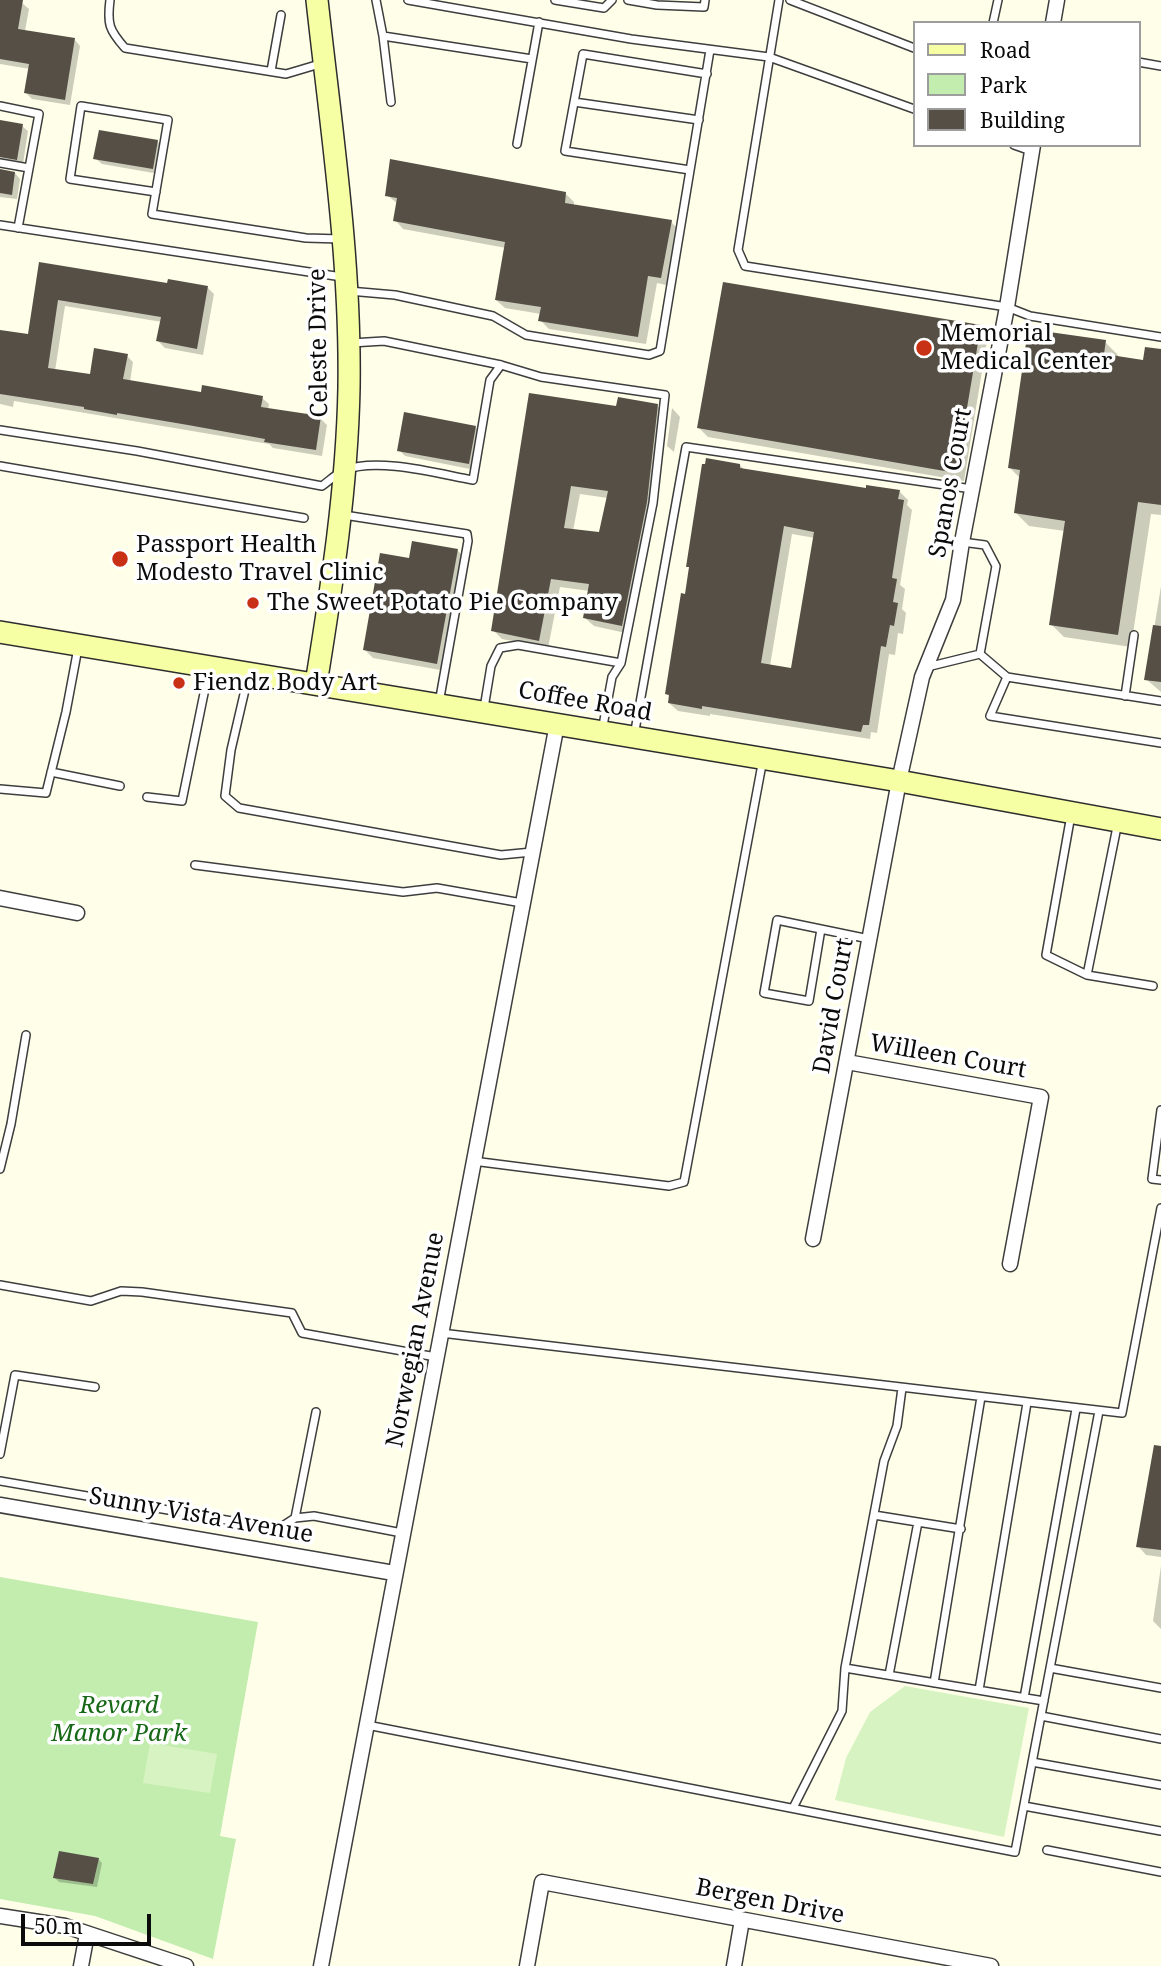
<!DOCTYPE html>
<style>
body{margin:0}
#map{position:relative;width:1161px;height:1966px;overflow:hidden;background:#ffffe9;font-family:"Noto Serif",serif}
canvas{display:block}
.legend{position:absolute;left:913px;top:21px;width:228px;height:126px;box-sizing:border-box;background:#fff;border:2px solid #9d9d9d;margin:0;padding:9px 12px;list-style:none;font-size:21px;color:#0b0b0b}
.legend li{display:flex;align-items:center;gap:14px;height:35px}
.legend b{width:35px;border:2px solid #9d9d9d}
.scale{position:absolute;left:21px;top:1914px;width:130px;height:32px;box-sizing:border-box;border:4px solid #0b0b0b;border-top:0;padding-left:9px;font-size:21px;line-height:24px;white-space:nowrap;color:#0b0b0b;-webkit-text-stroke:5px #fff;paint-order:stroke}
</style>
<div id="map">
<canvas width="1161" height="1966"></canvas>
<ul class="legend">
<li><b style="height:9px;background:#f7ffa4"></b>Road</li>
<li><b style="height:19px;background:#c3edaf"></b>Park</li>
<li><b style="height:19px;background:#554f46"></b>Building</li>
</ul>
<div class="scale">50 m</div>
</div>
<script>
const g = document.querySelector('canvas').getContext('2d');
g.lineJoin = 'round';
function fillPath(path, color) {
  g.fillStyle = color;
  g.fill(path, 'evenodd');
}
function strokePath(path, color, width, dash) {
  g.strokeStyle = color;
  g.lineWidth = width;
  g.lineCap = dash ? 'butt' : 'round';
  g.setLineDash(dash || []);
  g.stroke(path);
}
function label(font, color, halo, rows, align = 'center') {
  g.font = font + ' "Noto Serif",serif';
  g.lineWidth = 7;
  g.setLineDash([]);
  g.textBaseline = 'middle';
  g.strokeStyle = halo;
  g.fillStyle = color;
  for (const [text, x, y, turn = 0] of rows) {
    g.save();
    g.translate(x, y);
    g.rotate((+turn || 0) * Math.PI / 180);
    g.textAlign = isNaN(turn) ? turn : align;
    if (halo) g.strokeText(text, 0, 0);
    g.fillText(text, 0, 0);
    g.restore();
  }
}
fillPath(new Path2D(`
 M0,1577L258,1622L220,1836L236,1839L213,1959L95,1916L0,1899Z`), '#c3edaf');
fillPath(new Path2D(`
 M905,1686L1029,1708L1004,1837L835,1800L846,1758L870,1712Z
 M150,1743L217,1754L210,1793L143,1783Z`), '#d8f3c2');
fillPath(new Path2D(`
 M0,0L22,3L29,9L25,31L74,39L80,46L70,105L32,99L26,93L30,69L0,64Z
 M0,122L22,126L28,131L23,164L4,162L0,167Z
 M158,142L164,148L159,174L102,164L95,158Z
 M0,171L15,173L20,179L17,199L0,197Z
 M565,193L574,202V206L671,222L679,230L670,286L657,283L646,344L549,329L540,320L541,314L505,308L496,300L506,248L403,229L395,220L398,204L387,195Z
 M41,264L169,285L208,288L214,294L203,355L165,348L158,341L162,322L65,306L55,371L91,376L127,356L133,362L130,382L202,394L262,398L269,404L268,410L320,418L327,425L322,456L273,448L269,444L14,401L13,407L0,404V332L29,336Z
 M980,326L988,335L964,481L708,437L699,428Z
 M1105,342L1118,355V358L1145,362L1161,351V515L1151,514L1131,647L1064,637L1051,624L1065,531L1029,526L1016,513L1021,479L1010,468Z
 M531,395L618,408L657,406L666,414L655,511L630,634L594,626L585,618L590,591L560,587L548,648L502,639L493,630ZM580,494L608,498L601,534L573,531Z
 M672,408L680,417L674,452L667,446Z
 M475,427L482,434L475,470L405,456L399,450Z
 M740,465L745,471L867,490L899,491L908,500L907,505L912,510L900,585L905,589L902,609L906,613L903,634L898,633L895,655L889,654L877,733L871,732L870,739L710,714V716L678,711L669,703L670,697L667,694L686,596L690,569L688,566ZM792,534L815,538L793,670L770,666Z
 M457,550L466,559L446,671L373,658L365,650L411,560Z
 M1161,586V692L1146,679Z
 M1161,1450V1557L1146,1555L1138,1546Z
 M1161,1566V1629L1153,1621Z
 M98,1859L102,1863L97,1887L59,1882L55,1878Z`), '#0003');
fillPath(new Path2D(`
 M0,0H23L18,29L75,38L65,100L24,93L29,64L0,59Z
 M0,120L23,124L17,160L0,157Z
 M99,130L158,140L153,169L93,159Z
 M390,159L566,192L565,203L672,220L661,278L648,276L638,337L538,321L541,307L495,300L505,242L393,221L397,198L385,196Z
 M0,169L15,172L12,195L0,193Z
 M39,262L167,283L168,279L208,286L197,349L156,341L161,317L58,300L48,368L90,374L94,348L128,354L123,379L201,392L202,385L263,396L261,407L321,416L316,450L264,442L265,439L188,425L117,413V415L84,409V407L0,394V330L28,334Z
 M723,282L981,325L956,473L697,428Z
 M1028,329L1106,340L1104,354L1143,360L1145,347L1161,349V505L1138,502L1118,635L1049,625L1065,521L1014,513L1020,470L1008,468Z
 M529,393L616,406L618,397L658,404L647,502L622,626L583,618L589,584L551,579L539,641L491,631ZM571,486L608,491L599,532L564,528Z
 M404,412L476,426L469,464L397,451Z
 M706,458L740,464V468L866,488V485L900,490L898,499L904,500L892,578L897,579L893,602L898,603L894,626L890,625L886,647L881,646L869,725H863L861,732L702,706V709L668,703L669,695L665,694L681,593L685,594L689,567H686L702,464H705ZM784,526L814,532L791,668L761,663Z
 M412,541L458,549L437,664L363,650L380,553L409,558Z
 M1153,625L1161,626V682L1144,680Z
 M1154,1445L1161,1446V1550L1136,1547Z
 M59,1851L99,1858L93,1884L53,1878Z`), '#554f46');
const lane = new Path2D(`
 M110,0C107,24 109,30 125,48L286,74L323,63
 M376,0L383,36L391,102
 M408,0L631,39L769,57L914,109
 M555,0L604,8L612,0
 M628,0L657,5L704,7L705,0
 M779,0L738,250L745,266L1007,307L1030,316L1161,337
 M790,0L914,48
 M993,23L998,0
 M383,36L532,59
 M1138,62L1161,66
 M271,71L281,15
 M574,102L699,120
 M0,106L39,114L18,228
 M517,144L539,22
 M1014,145L1031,151
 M0,163L29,168
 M690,170L565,151L583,54L707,74
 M156,192L70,179L81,106L168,120L152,214L306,238L341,239
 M0,225L342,277
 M349,291L395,295L493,316L526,335L649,355L660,351L710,50
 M351,343L384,341L501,365L541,377L665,395L653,503L621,663
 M0,430L137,451L322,486C329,481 337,473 345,470C378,457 439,474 473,480L490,380L501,365
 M0,466L304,518
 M344,515L467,534L468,541L439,703
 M962,542L985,545L996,566L980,654
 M980,654L1007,677L1161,701
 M927,667L980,654
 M248,677L231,750L225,796L239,808L501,855L532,852
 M1007,677L990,716L1161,743
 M1125,696L1134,635
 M484,708L491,666L500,648L518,645L621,663L612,677L602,731
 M634,736L686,447L972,489
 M51,772L120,786
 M0,789L46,793L66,712L78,648
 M147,797L182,801L209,669
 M1071,815L1046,955L1087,975L1153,986
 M195,865L403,892L437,888L522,903
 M821,929L809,1001L764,993L777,920L869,939
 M1087,975L1118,822
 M1161,1110L1152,1179L1161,1180
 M473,1161L669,1186L684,1182L763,759
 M0,1169L11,1124L26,1035
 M0,1285L91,1301L121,1291L142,1292L292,1313L302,1333L436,1357
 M441,1333L1122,1413L1161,1208
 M0,1454L15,1375L95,1387
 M0,1481L278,1529L295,1518L314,1516L402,1533
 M874,1515L961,1529
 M295,1518L316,1412
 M845,1668L1044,1701
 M1050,1668L1161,1688
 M889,1675L918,1522
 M934,1683L981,1397
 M979,1690L1027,1403
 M1024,1698L1076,1409
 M1041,1716L1161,1739
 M367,1725L1015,1852L1099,1411
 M1032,1762L1161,1785
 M1024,1806L1161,1831
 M793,1808L842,1711L845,1668L884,1461L897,1426L902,1388
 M1047,1850L1161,1872`);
const street = new Path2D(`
 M1053,23L1057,0
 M0,898L77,913
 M847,1062L1041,1097L1010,1264
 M813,1239L899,781L922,677L953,600L962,542L1007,307L1033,145
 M0,1505L394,1573
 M0,1916L65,1926L186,1966
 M81,1966L87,1934
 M321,1966L557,724
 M527,1966L542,1882L991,1966
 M734,1966L742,1920`);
const secondary = new Path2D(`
 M0,632L899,781L1161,829
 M316,684C332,585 347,488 349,388C351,258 331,128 317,0`);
strokePath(lane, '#3e3e3e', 10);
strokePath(street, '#3e3e3e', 17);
strokePath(secondary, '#2d2d2d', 24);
strokePath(lane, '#fff', 7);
strokePath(street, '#fff', 14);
strokePath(secondary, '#f7ffa4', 21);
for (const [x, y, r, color] of [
 [924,348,9,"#c83116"],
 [120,559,9,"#c83116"],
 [253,603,7,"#c83116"],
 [179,683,7,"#c83116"]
]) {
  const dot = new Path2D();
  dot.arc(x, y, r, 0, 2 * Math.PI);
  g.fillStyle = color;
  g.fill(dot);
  strokePath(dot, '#fff', 2.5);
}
label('24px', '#0b0b0b', '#fff', [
 ["Memorial",940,334],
 ["Medical Center",940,362],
 ["Passport Health",136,545],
 ["Modesto Travel Clinic",136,573],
 ["The Sweet Potato Pie Company",267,603],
 ["Fiendz Body Art",193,683]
], 'left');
label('24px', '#0b0b0b', '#fff', [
 ["Celeste Drive",319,343,-91],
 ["Spanos Court",951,483,-80],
 ["Coffee Road",585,702,10],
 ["David Court",834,1006,-80],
 ["Willeen Court",948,1057,10],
 ["Norwegian Avenue",416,1340,-79],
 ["Sunny Vista Avenue",201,1516,10],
 ["Bergen Drive",770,1902,11]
]);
label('italic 24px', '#176816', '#fff', [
 ["Revard",119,1706],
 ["Manor Park",119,1734]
]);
</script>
